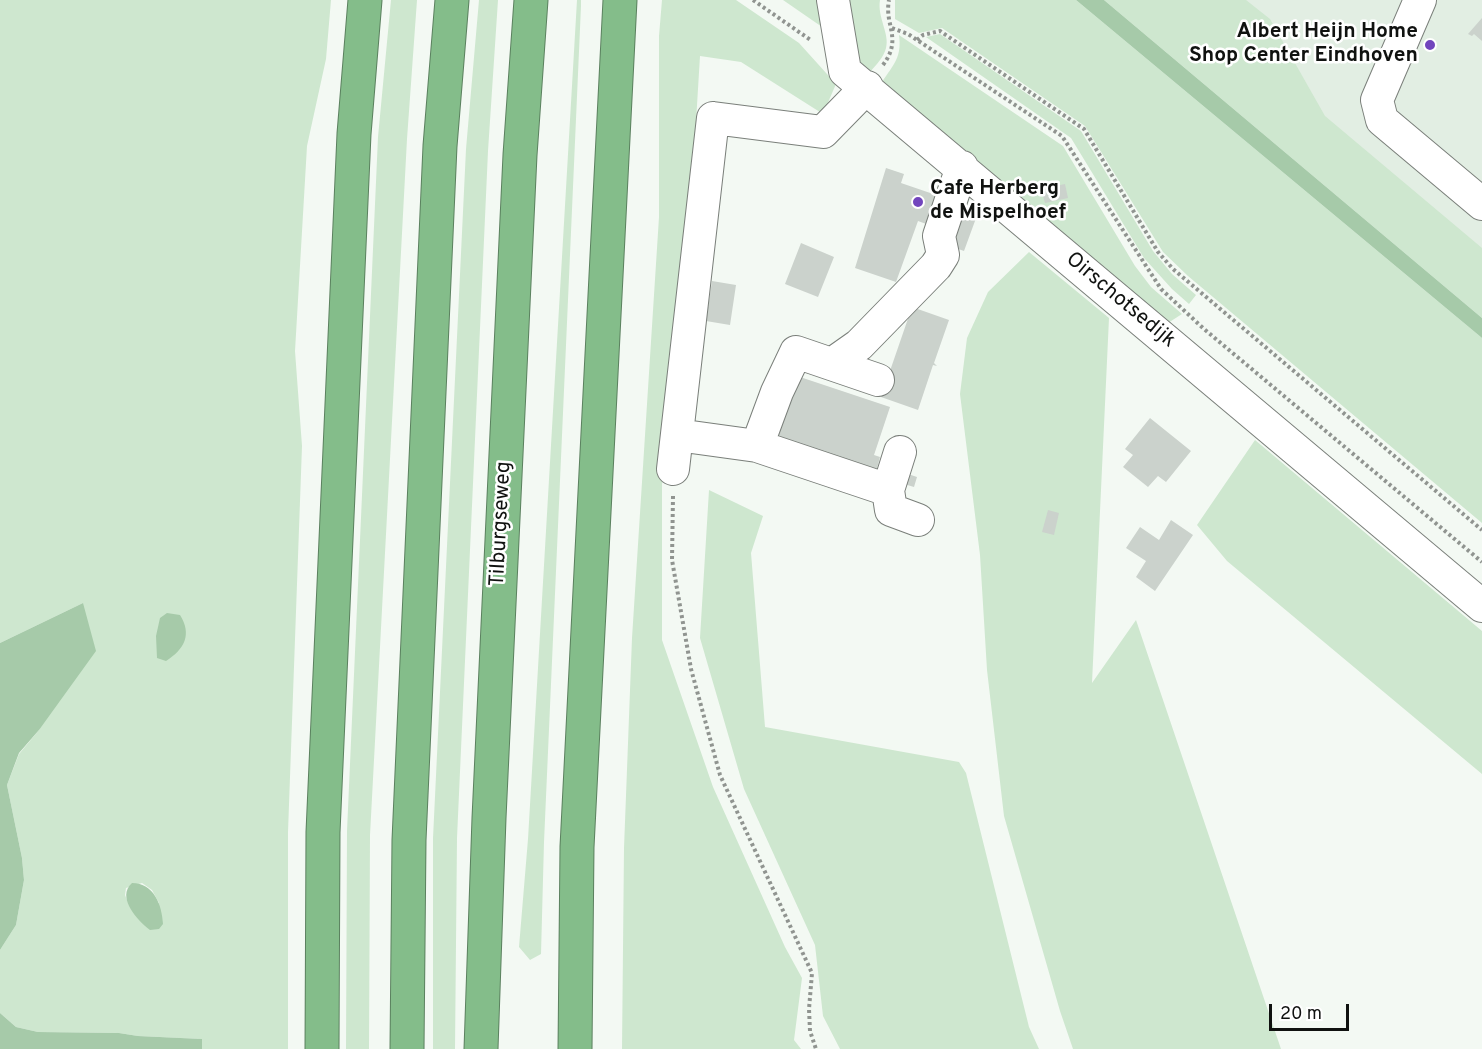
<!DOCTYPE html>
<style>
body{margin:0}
#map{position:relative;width:1482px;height:1049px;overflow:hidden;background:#f3f9f3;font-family:Overpass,sans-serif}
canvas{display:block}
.scale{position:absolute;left:1269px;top:1004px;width:80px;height:27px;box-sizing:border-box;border:3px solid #101210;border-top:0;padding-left:8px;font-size:18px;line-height:21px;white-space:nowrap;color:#101210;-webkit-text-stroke:4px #fff;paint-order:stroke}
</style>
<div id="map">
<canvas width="1482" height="1049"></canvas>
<div class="scale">20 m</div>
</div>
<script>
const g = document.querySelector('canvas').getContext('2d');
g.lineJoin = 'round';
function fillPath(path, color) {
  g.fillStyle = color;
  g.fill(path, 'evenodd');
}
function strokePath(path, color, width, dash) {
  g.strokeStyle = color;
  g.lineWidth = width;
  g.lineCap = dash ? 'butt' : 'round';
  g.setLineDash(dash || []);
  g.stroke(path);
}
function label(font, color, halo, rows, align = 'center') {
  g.font = font + ' Overpass,sans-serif';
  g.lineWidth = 5;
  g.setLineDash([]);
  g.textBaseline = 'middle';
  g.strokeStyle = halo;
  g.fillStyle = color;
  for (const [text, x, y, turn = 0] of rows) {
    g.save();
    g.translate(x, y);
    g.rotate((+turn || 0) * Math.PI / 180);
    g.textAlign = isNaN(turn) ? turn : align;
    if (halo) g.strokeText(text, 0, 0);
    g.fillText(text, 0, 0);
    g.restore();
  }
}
fillPath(new Path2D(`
 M1168,0H1482V262Z`), '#e2eee3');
fillPath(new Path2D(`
 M0,0H331L326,59L307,146L295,351L302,446L288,832V1049H202L201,1039L138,1036L119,1033L38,1032L16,1027L0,1013V950L16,925L24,880L22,858L7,785L19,754L39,730L83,603L0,643ZM142,883L152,890L159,903L129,905L125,895L126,888Z
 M391,0H417L407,139L370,835L369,1049H346L347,831L378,137Z
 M479,0H498L488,151L457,838L455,1049H433V838L466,149Z
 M577,0H581V6L544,842L541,954L530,960L519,947L528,839Z
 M662,0H736L799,43L836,84L823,114L741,62L700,56L690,220L662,484V640L713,787L785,947L802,978L794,1040L801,1049H622L624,848L632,638L659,217V36Z
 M783,0H820L825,29Z
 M841,0H880C877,17 890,34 886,48C884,57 876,65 870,72L853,59Z
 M895,0H1076L1482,338V523L1188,276L1163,252L1085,126L942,28L919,33L895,19Z
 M1104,0H1246L1270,19L1325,116L1482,248V318Z
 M940,34L1081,131L1153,251L1172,274L1196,295L1189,304L1172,289L1144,258L1071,138L926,37Z
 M899,35L1063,146L1135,266L1151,287L1182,314L1168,323L882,82C894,64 902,57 899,35Z
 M1029,252L1109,318L1092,683L1136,620L1281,1049H1073L1060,1011L1004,816L987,670L980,555L960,394L967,338L988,292Z
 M1255,440L1482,631V774L1227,561L1197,525Z
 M709,490L763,516L751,553L765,727L959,762L966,773L1029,1027L1039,1049H840L823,1016L815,945L744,789L700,638Z`), '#cee7cf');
fillPath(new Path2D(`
 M1076,0H1104L1482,318V338Z
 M83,603L96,651L39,730L19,753L7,785L22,858L24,880L16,925L0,950V643Z
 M167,613L180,615C192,634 185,649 166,661L157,658L156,636L160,618Z
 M132,883C154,883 162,905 163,924L159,929L150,930C137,920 116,897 132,883Z
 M0,1013L16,1027L38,1032L119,1033L138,1036L202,1039V1049H0Z`), '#a6caa9');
fillPath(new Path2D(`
 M1482,18V41L1474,34L1472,36L1468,34Z
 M886,168L904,174L901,183L939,196L929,225L918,221L896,282L855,268Z
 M1065,184L1068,198L1045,203L1041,189Z
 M962,204L979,210L964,251L947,245Z
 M801,243L834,257L818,297L785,284Z
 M712,281L736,285L730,325L706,321Z
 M912,307L949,320L934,363L937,366L933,365L918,410L881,397Z
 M794,375L890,407L874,455L880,457L876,472L773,438Z
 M1150,418L1191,451L1166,482L1158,476L1148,487L1123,467L1133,455L1125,449Z
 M908,474L917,477L914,487L904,484Z
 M1048,510L1059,513L1054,535L1042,532Z
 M1171,520L1193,535L1155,591L1136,577L1146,561L1126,548L1140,527L1159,540Z`), '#cbd2cc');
const minor = new Path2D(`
 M833,0L845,71L1482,606
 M1420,0L1377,100L1382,120L1482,204
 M832,364L859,345L936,266L943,255L939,236L962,167
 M677,435L757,446L888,490L891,510L918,520
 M757,446L777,392L796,352L878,380
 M673,469L713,118L823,132L867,87
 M888,490L900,452`);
const highway = new Path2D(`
 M322,1049L323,832L354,134L365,0
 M407,1049L409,840L440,146L452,0
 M481,1049L489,818L520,155L531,0
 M575,1049L577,847L620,0`);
strokePath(minor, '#7a7f7a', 34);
strokePath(highway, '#5b815f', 35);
strokePath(new Path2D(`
 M753,0L812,41
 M892,28L908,34L1062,136L1161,289L1204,329L1482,562
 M917,40L923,35L940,31L1084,129L1158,252L1173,269L1482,530
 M883,65C903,38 884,26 889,0
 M673,496L672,560L691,669L720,775L812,973L809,1009L810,1031L816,1049`), '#909490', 4, [3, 3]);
strokePath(minor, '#fff', 32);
strokePath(highway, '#84bd8a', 33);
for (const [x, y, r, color] of [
 [1430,45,6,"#7245bd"],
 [918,202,6,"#7245bd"]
]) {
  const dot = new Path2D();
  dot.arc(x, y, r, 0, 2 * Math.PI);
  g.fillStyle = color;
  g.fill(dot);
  strokePath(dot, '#fff', 2);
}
label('bold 21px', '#101210', '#fff', [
 ["Albert Heijn Home",1418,33],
 ["Shop Center Eindhoven",1418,57],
 ["Cafe Herberg",930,190,"left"],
 ["de Mispelhoef",930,214,"left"]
], 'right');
label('21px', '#101210', '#fff', [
 ["Oirschotsedijk",1120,301,40],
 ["Tilburgseweg",502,524,-87]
]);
</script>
